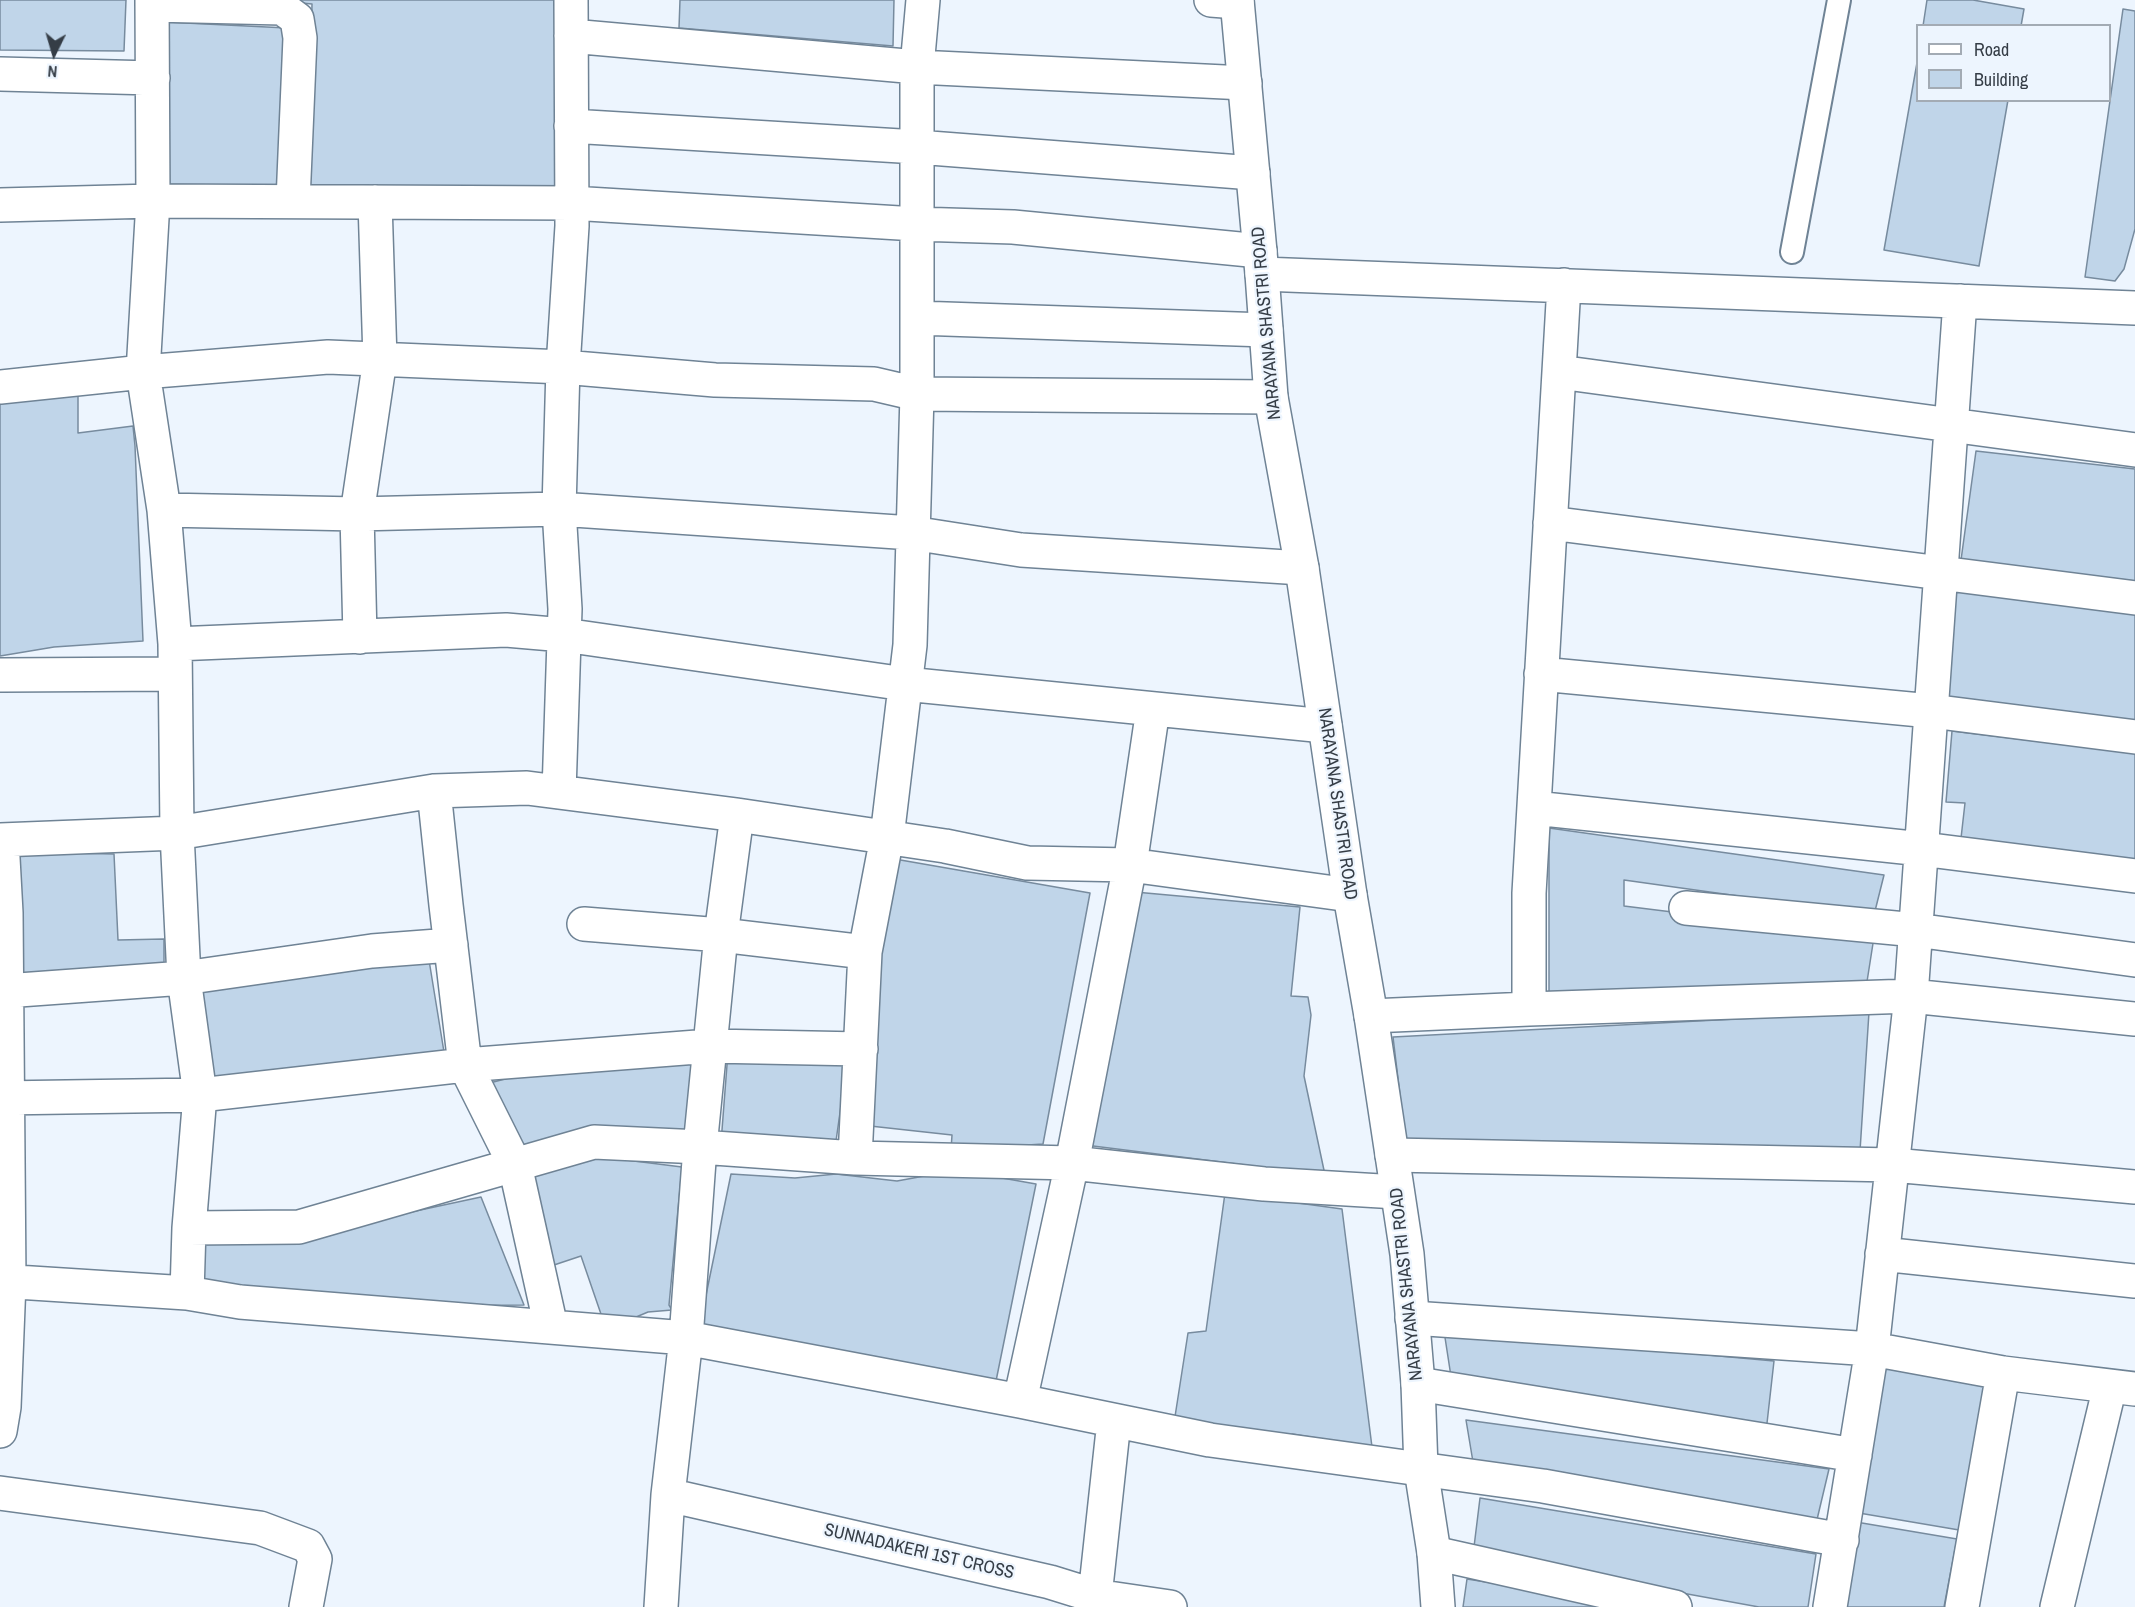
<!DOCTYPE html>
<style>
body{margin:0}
#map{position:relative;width:2135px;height:1607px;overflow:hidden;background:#edf5fe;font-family:"Archivo Narrow",sans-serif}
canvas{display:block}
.legend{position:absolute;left:1916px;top:24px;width:195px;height:78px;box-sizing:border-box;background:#edf5fe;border:2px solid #a3abb4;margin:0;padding:8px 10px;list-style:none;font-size:18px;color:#353d46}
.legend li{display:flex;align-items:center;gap:12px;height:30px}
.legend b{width:30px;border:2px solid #a3abb4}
.north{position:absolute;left:24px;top:24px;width:60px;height:60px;-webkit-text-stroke:4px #edf5fe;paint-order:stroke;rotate:185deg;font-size:16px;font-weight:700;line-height:24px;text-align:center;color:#353d46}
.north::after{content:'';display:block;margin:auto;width:21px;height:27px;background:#353d46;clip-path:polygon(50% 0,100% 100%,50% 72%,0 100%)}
</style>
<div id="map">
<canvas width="2135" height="1607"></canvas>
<ul class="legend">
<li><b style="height:8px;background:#fff"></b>Road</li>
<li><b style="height:16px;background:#c0d5e9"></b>Building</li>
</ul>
<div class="north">N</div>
</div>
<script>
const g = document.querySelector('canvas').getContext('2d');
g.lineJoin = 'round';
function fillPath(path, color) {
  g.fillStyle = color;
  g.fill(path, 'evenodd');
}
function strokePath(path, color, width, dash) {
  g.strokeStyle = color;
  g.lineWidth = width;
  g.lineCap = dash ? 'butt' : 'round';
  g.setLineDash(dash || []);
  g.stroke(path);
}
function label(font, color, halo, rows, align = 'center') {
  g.font = font + ' "Archivo Narrow",sans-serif';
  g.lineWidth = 4.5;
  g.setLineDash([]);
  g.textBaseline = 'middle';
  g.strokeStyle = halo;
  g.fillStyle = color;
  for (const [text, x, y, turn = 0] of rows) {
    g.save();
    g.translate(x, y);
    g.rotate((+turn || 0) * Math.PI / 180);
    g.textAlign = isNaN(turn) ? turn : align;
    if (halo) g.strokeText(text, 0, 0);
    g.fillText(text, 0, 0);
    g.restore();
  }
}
const building = new Path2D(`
 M0,0H126L124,51L0,50Z
 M270,0H559L561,191L308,189L312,4Z
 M680,0H894L893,46L679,28Z
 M1927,0H1973L2024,9L2021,26H1923Z
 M2123,9L2135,11V229L2124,269L2115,281L2085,277Z
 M165,22L287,28L282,186L162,184Z
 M1918,57V100H2008L1979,266L1884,250Z
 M78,394V433L133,426L135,446L143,641L54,647L0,656V398Z
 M1976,451L2135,469V581L1961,560Z
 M1955,586L2135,609V728L1947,706Z
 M1952,731L2135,753V871L1960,847L1965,803L1946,802Z
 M1549,828L1884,875L1874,915L1624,880V906L1874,937L1866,988L1549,992Z
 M17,852L114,854L118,940L164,939V968L19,986Z
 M889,858L1090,893L1043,1144L951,1150L952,1135L870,1126L874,949Z
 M1135,892L1300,907L1291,996L1308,997L1311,1015L1304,1076L1325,1175L1085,1145Z
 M428,954L444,1052L209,1087L193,983Z
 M1869,1012L1860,1151L1406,1145L1393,1037Z
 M728,1052L848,1056L835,1148L721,1143Z
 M701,1053L691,1140L516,1153L482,1085L566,1063Z
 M594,1156L682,1167L669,1305L672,1310L648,1312L629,1320L602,1317L581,1256L554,1265L527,1175Z
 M957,1170L1036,1184L996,1381L699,1329L731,1174L795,1178L836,1174L897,1181Z
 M1225,1193L1342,1209L1372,1447L1292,1434L1291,1443L1174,1423L1188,1333L1206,1331Z
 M481,1197L524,1305L412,1306L201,1286L198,1237L313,1233Z
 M1444,1331L1774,1361L1766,1432L1452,1383Z
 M1880,1360L1992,1380L1965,1531L1853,1512Z
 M1466,1420L1829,1469L1815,1528L1474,1468Z
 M1480,1498L1816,1554L1808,1607H1759L1473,1555Z
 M1856,1522L1957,1539L1944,1607H1841Z
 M1467,1579L1645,1607H1463Z`);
fillPath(building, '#c0d5e9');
strokePath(building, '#778b9e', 1.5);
const lane = new Path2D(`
 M1792,252L1839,0`);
const street = new Path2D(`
 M152,0L153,201L143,372L164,510L175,644L177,833L184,978L200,1095L189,1228L187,1293
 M1211,0L1237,2
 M152,5L282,8L297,19L300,38L293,201
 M571,36L917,67L1245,83
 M0,74L153,78
 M571,126L917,147L1253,173
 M0,205L153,201L571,203L916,224L1013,227L1260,251
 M1262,274L2135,308
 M917,318L1266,330
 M1559,372L2135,450
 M0,387L143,372L328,357L563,367L715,380L874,384L917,394L1271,397
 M164,510L357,514L559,509L912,533L1021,550L1302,568
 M1550,523L2135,598
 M360,637L357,514L380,359L375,202
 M175,644L506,630L564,635L905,684L1325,726
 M1541,674L1931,711L2135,737
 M2,675L175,674
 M434,791L446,905L465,1065L515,1165L551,1327
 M559,792L565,609L559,509L563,367L572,226L571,0
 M1534,808L1922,849L2135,876
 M0,840L177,833L434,791L527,788L737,815L945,846L1027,863L1130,865L1350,895
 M1686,908L1916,930L2135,960
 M584,924L721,935L865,952
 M5,991L184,978L372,951L451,945
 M1529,1009V893L1564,285
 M1371,1016L1529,1009L1911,996L2135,1019
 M0,1098L200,1095L465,1065L710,1046L861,1049
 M1392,1155L1893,1165L2135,1187
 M855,1158L865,952L887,837L910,645L917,394V67L923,0
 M189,1228L299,1227L594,1142L700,1147L855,1158L1072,1163L1264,1184L1397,1192
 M1882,1254L2135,1281
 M0,1281L187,1293L240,1302L686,1338L1020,1401L1210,1440L1543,1486L1842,1540
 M1412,1318L1872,1349L2003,1373L2135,1389
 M1418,1384L1855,1455
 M1020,1401L1072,1163L1130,865L1153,709
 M0,1431L4,1407L9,1282L6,913L2,840
 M0,1493L260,1528L308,1546L315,1559L306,1607
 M668,1495L1050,1582L1095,1596L1170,1607
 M1434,1553L1675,1607
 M1095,1596L1114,1421
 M661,1607L668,1495L686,1338L700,1147L721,935L737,815
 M1830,1607L1872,1349L1911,996L1960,301
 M1962,1607L2003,1373
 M2057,1607L2110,1386`);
const secondary = new Path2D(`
 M1237,0L1262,274L1271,397L1302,568L1350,895L1371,1016L1407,1254L1418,1384L1421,1469L1434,1553L1438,1607`);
strokePath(lane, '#6f8395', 26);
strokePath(street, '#6f8395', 36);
strokePath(secondary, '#6f8395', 36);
strokePath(lane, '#fff', 22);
strokePath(street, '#fff', 33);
strokePath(secondary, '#fff', 33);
label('18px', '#353d46', '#edf5fe', [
 ["NARAYANA SHASTRI ROAD",1267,323,-95],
 ["NARAYANA SHASTRI ROAD",1337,804,82],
 ["NARAYANA SHASTRI ROAD",1407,1284,-96],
 ["SUNNADAKERI 1ST CROSS",919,1552,13]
]);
</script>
